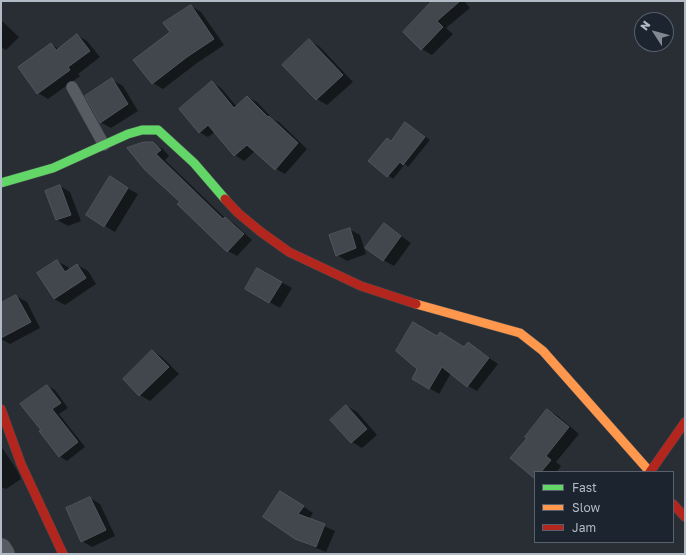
<!DOCTYPE html>
<style>
body{margin:0}
#map{position:relative;width:686px;height:555px;overflow:hidden;background:#282e34;font-family:"Golos Text",sans-serif}
canvas{display:block}
.frame{position:absolute;inset:0;border:2px solid #b2bac6;pointer-events:none}
.legend{position:absolute;left:534px;top:471px;width:140px;height:72px;box-sizing:border-box;background:#1c242f;border:1px solid #58606b;margin:0;padding:5px 7px;list-style:none;font-size:12px;color:#b2bac6}
.legend li{display:flex;align-items:center;gap:8px;height:20px}
.legend b{width:20px;border:1px solid #58606b}
.north{position:absolute;left:634px;top:12px;width:40px;height:40px;box-sizing:border-box;background:#1c242f;border:1px solid #58606b;border-radius:50%;rotate:306deg;font-size:11px;font-weight:700;line-height:16px;text-align:center;color:#b2bac6}
.north::after{content:'';display:block;margin:auto;width:14px;height:18px;background:#828993;clip-path:polygon(50% 0,100% 100%,50% 72%,0 100%)}
</style>
<div id="map">
<canvas width="686" height="555"></canvas>
<div class="frame"></div>
<ul class="legend">
<li><b style="height:5px;background:#63d668"></b>Fast</li>
<li><b style="height:5px;background:#ff974d"></b>Slow</li>
<li><b style="height:5px;background:#b3261e"></b>Jam</li>
</ul>
<div class="north">N</div>
</div>
<script>
const g = document.querySelector('canvas').getContext('2d');
g.lineJoin = 'round';
function fillPath(path, color) {
  g.fillStyle = color;
  g.fill(path, 'evenodd');
}
function strokePath(path, color, width, dash) {
  g.strokeStyle = color;
  g.lineWidth = width;
  g.lineCap = dash ? 'butt' : 'round';
  g.setLineDash(dash || []);
  g.stroke(path);
}
fillPath(new Path2D(`
 M434,1H464L470,8L446,28L453,34L432,55L422,49Z
 M191,6L201,12L224,45L197,63L163,89L153,83L171,32Z
 M1,20L19,37L6,50L1,47Z
 M77,35L87,41L100,57L78,74L80,76L48,99L38,93L51,44L59,49Z
 M309,40L320,47L353,82L327,105L317,99Z
 M112,80L123,86L138,111L111,128L100,122Z
 M212,82L221,88L237,107L247,97L257,102L273,119L279,122L307,149L285,174L276,169L255,151L244,161L235,155L215,132L208,137L199,132Z
 M406,123L430,140L408,167L405,164L393,179L370,161L392,141Z
 M153,144L163,149L169,156L165,160L226,219L235,224L252,240L237,256L228,251L181,202L146,170Z
 M120,184L138,194L115,232L87,215Z
 M60,186L70,192L81,221L68,226L57,220Z
 M384,224L411,243L394,266L383,260Z
 M349,229L360,235L366,254L347,261L337,255Z
 M57,261L68,267L70,270L77,265L88,271L96,284L65,305L54,299Z
 M258,269L292,288L280,308L246,289Z
 M16,296L27,302L40,328L10,344L1,339V304Z
 M437,337L465,348L468,343L498,364L477,391L468,386L451,373L439,394L413,378Z
 M152,351L162,357L179,374L150,401L140,395L124,379Z
 M47,386L55,390L68,408L59,414L85,447L67,461L59,456L42,430Z
 M347,406L357,412L377,435L362,448L352,442Z
 M548,410L558,416L579,434L556,462L561,466L557,472H535V477L528,438Z
 M1,446L17,470L21,479L6,489L1,487Z
 M90,498L100,504L115,536L92,547L82,541Z
 M291,498L313,513L309,519L335,531L326,552L306,544L295,538Z`), '#0007');
const building = new Path2D(`
 M432,1H460L437,21L443,27L421,50L403,32Z
 M191,5L214,39L187,57L152,84L133,60L170,32L163,23Z
 M77,34L90,51L68,67L70,70L37,94L18,67L51,43L56,50Z
 M309,39L343,75L316,100L282,65Z
 M112,78L128,104L100,123L85,96Z
 M212,81L234,108L247,96L268,117L269,116L298,143L275,170L247,145L234,156L208,125L199,133L179,109Z
 M405,122L425,137L403,165L400,162L387,177L368,161L387,138L391,141Z
 M144,142H153L161,150L156,154L223,219L225,217L244,234L227,252L177,204L180,202L145,170L127,148Z
 M110,176L128,188L104,227L86,215Z
 M60,185L71,215L56,220L45,191Z
 M384,223L401,236L383,261L365,248Z
 M350,228L356,248L336,256L329,235Z
 M57,260L65,272L77,264L86,278L54,299L37,273Z
 M257,268L282,282L269,303L245,289Z
 M16,295L31,322L1,338V303Z
 M413,322L437,336L440,332L464,347L468,342L489,358L467,387L442,367L429,389L412,379L417,369L396,351Z
 M152,350L169,367L139,396L123,379Z
 M47,385L61,403L52,409L78,442L59,457L39,431L41,430L20,404Z
 M346,405L367,429L351,443L330,420Z
 M547,409L569,427L546,456L551,460L541,472H535V479L510,458L527,438L525,437Z
 M280,491L304,506L298,514L325,524L316,547L295,539L263,517Z
 M90,497L106,530L81,542L66,508Z`);
fillPath(building, '#42474d');
strokePath(building, '#50555c', 1);
const lane = new Path2D(`
 M72,87L104,145`);
const street = new Path2D(`
 M1,549L4,554`);
const fast = new Path2D(`
 M1,183L53,168L128,134L142,130H158L194,163L225,199`);
const slow = new Path2D(`
 M416,304L520,333L543,351L650,472`);
const jam = new Path2D(`
 M225,199L238,213L261,232L289,252L361,286L416,304
 M1,409L21,464L63,554
 M650,472L685,422
 M673,504L685,517`);
strokePath(lane, '#464a4f', 12);
strokePath(street, '#464a4f', 22);
strokePath(fast, '#464a4f', 10);
strokePath(slow, '#464a4f', 10);
strokePath(jam, '#464a4f', 10);
strokePath(lane, '#575c63', 11);
strokePath(street, '#575c63', 21);
strokePath(fast, '#63d668', 9);
strokePath(slow, '#ff974d', 9);
strokePath(jam, '#b3261e', 9);
</script>
